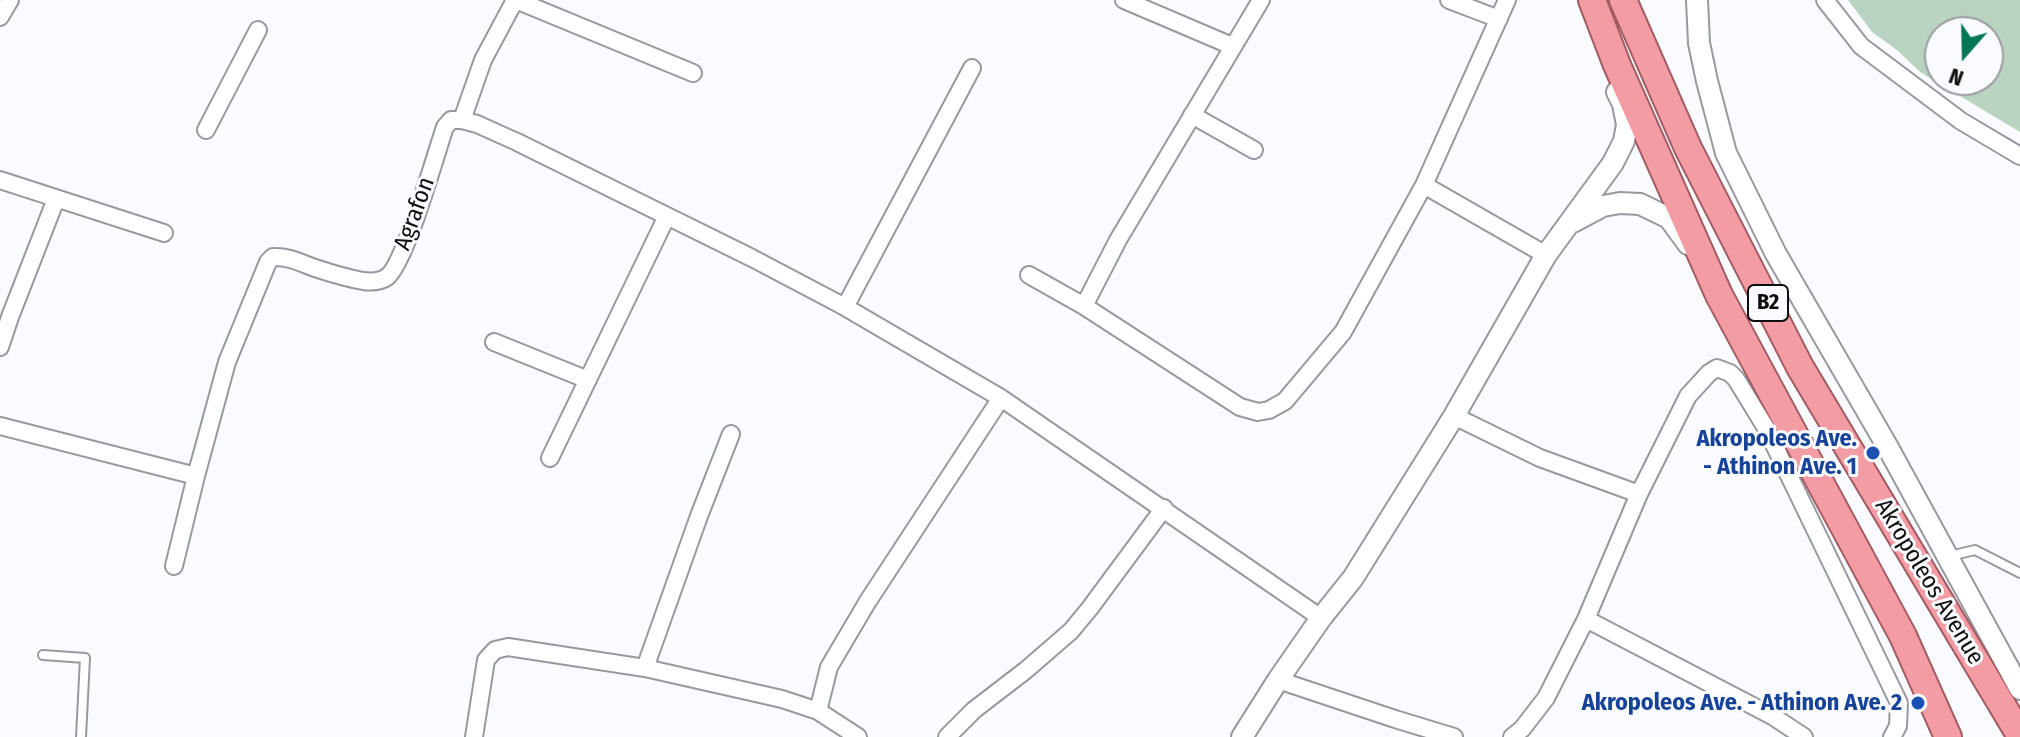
<!DOCTYPE html>
<style>
body{margin:0}
#map{position:relative;width:2020px;height:737px;overflow:hidden;background:#fafbfe;font-family:"Fira Sans Condensed",sans-serif}
canvas{display:block}
.north{position:absolute;left:1924px;top:16px;width:80px;height:80px;box-sizing:border-box;background:#fafbfe;border:2px solid #9b9c9f;border-radius:50%;rotate:200deg;font-size:22px;font-weight:700;line-height:32px;text-align:center;color:#0d0e10}
.north::after{content:'';display:block;margin:auto;width:28px;height:36px;background:#007753;clip-path:polygon(50% 0,100% 100%,50% 72%,0 100%)}
</style>
<div id="map">
<canvas width="2020" height="737"></canvas>
<div class="north">N</div>
</div>
<script>
const g = document.querySelector('canvas').getContext('2d');
g.lineJoin = 'round';
function fillPath(path, color) {
  g.fillStyle = color;
  g.fill(path, 'evenodd');
}
function strokePath(path, color, width, dash) {
  g.strokeStyle = color;
  g.lineWidth = width;
  g.lineCap = dash ? 'butt' : 'round';
  g.setLineDash(dash || []);
  g.stroke(path);
}
function label(font, color, halo, rows, align = 'center') {
  g.font = font + ' "Fira Sans Condensed",sans-serif';
  g.lineWidth = 6;
  g.setLineDash([]);
  g.textBaseline = 'middle';
  g.strokeStyle = halo;
  g.fillStyle = color;
  for (const [text, x, y, turn = 0] of rows) {
    g.save();
    g.translate(x, y);
    g.rotate((+turn || 0) * Math.PI / 180);
    g.textAlign = isNaN(turn) ? turn : align;
    if (halo) g.strokeText(text, 0, 0);
    g.fillText(text, 0, 0);
    g.restore();
  }
}
fillPath(new Path2D(`
 M1848,0H2020V132L1920,72L1897,50L1872,32ZM1988,32V80H1940V32Z`), '#b9d3c1');
const service = new Path2D(`
 M1950,556L1975,550L2020,573
 M43,655L85,658L81,737`);
const minor = new Path2D(`
 M516,0L693,73
 M1124,0L1232,46
 M1449,0L1499,19
 M1825,0L1861,46L1961,121L2020,156
 M0,17L10,0
 M1192,115L1254,150
 M462,120L483,60L515,0
 M206,130L258,30
 M0,180L164,233
 M1424,185L1546,255
 M1029,275L1084,306L1240,407L1258,412L1269,410L1285,401L1343,332L1424,185L1507,0
 M1084,306L1118,240L1261,0
 M845,307L972,68
 M494,342L588,380
 M0,347L10,317L56,199
 M1454,416L1540,458L1639,494
 M0,426L196,476
 M550,458L667,216
 M174,566L196,476L227,362L268,262L273,257C288,256 301,263 315,268C330,273 347,278 363,281C371,282 380,282 387,277C405,264 436,153 445,127L451,120H462L477,124L517,142L752,258L845,307L1001,398L1321,618
 M1586,619L1774,717L1804,737
 M645,668L699,516L731,434
 M1278,680L1395,719L1454,737
 M818,711L829,667L868,601L1001,398
 M474,737L486,660L495,650L508,647L645,668L782,699L818,711L858,737
 M947,737L974,710L1026,670L1071,631L1090,608L1164,508
 M1512,737L1522,729L1546,698L1586,619L1639,494L1688,396L1709,373L1717,368L1730,373L1736,379L1766,428L1899,703L1898,726L1892,737`);
const tertiary = new Path2D(`
 M1697,0L1699,43L1707,81L1726,153L1776,254L1886,444L2020,689
 M1573,222L1603,206L1620,203L1640,204L1669,218L1688,244
 M1242,737L1278,680L1321,618L1353,578L1454,416L1546,255L1613,163L1624,141L1627,125L1623,104L1617,92`);
const trunk = new Path2D(`
 M1592,0L1617,65L1719,295L1903,636L1948,737
 M1623,0L1688,148L1800,367L2020,735`);
strokePath(service, '#9799a0', 12);
strokePath(minor, '#9799a0', 20);
strokePath(tertiary, '#9799a0', 24);
strokePath(trunk, '#a15b62', 30);
strokePath(service, '#fff', 8);
strokePath(minor, '#fff', 16);
strokePath(tertiary, '#fff', 20);
strokePath(trunk, '#f39ca4', 26);
for (const [x, y, r, color] of [
 [1873,453,8,"#1a4fb4"],
 [1918,703,8,"#1a4fb4"]
]) {
  const dot = new Path2D();
  dot.arc(x, y, r, 0, 2 * Math.PI);
  g.fillStyle = color;
  g.fill(dot);
  strokePath(dot, '#fafbfe', 3);
}
for (const [x, y, w] of [
 [1768,303,40]
]) {
  const box = new Path2D();
  box.roundRect(x - w / 2, y - 18, w, 36, 6);
  g.fillStyle = '#fafbfe';
  g.fill(box);
  strokePath(box, '#0d0e10', 2);
}
label('bold 22px', '#0d0e10', null, [
 ["B2",1768,303]
]);
label('24px', '#0d0e10', '#fafbfe', [
 ["Agrafon",415,214,-70],
 ["Akropoleos Avenue",1929,582,59]
]);
label('bold 24px', '#164399', '#fafbfe', [
 ["Akropoleos Ave.",1857,439],
 ["- Athinon Ave. 1",1857,467],
 ["Akropoleos Ave. - Athinon Ave. 2",1902,703]
], 'right');
</script>
